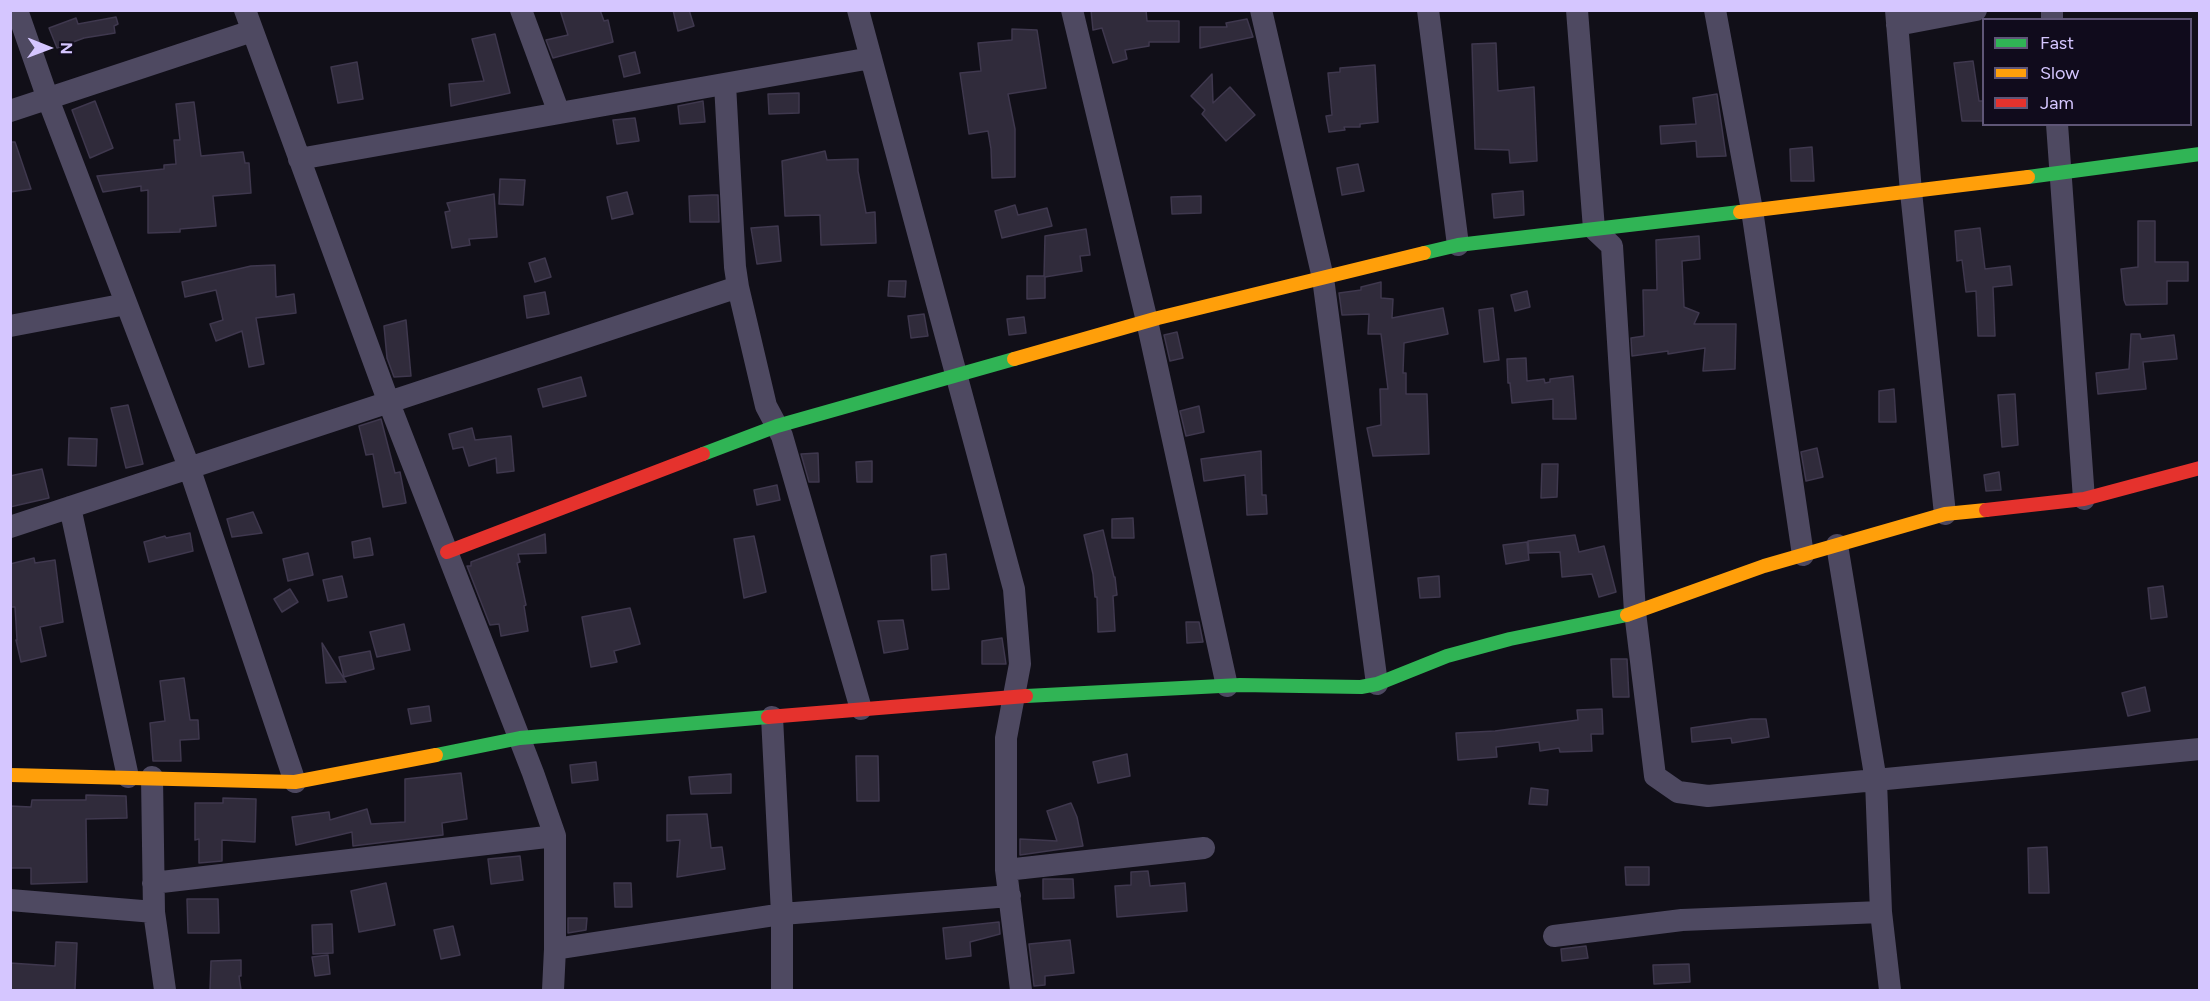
<!DOCTYPE html>
<style>
body{margin:0}
#map{position:relative;width:2210px;height:1001px;overflow:hidden;background:#110f18;font-family:Figtree,sans-serif}
canvas{display:block}
.frame{position:absolute;inset:0;border:12px solid #d5c6ff;pointer-events:none}
.legend{position:absolute;left:1982px;top:18px;width:210px;height:108px;box-sizing:border-box;background:#100b1c;border:2px solid #5f5677;margin:0;padding:8px 10px;list-style:none;font-size:18px;color:#d5c6ff}
.legend li{display:flex;align-items:center;gap:12px;height:30px}
.legend b{width:30px;border:2px solid #5f5677}
.north{position:absolute;left:18px;top:18px;width:60px;height:60px;-webkit-text-stroke:4px #100b1c;paint-order:stroke;rotate:91deg;font-size:16px;font-weight:700;line-height:24px;text-align:center;color:#d5c6ff}
.north::after{content:'';display:block;margin:auto;width:21px;height:27px;background:#d5c6ff;clip-path:polygon(50% 0,100% 100%,50% 72%,0 100%)}
</style>
<div id="map">
<canvas width="2210" height="1001"></canvas>
<div class="frame"></div>
<ul class="legend">
<li><b style="height:8px;background:#30b455"></b>Fast</li>
<li><b style="height:8px;background:#ff9f0a"></b>Slow</li>
<li><b style="height:8px;background:#e5322d"></b>Jam</li>
</ul>
<div class="north">N</div>
</div>
<script>
const g = document.querySelector('canvas').getContext('2d');
g.lineJoin = 'round';
function fillPath(path, color) {
  g.fillStyle = color;
  g.fill(path, 'evenodd');
}
function strokePath(path, color, width, dash) {
  g.strokeStyle = color;
  g.lineWidth = width;
  g.lineCap = dash ? 'butt' : 'round';
  g.setLineDash(dash || []);
  g.stroke(path);
}
const building = new Path2D(`
 M560,10H600L604,21L608,20L613,42L553,58L546,40L568,35Z
 M673,10H689L694,26L678,31Z
 M1091,10H1146L1147,21H1179V42H1149V46L1125,50L1127,59L1113,63L1102,28L1093,30Z
 M116,17L118,24L114,26L115,33L84,38L57,48L49,28L76,18L78,24Z
 M1247,19L1253,37L1200,48V27H1227L1226,23Z
 M1012,29L1037,30L1046,88L1008,94L1015,129V177L992,178L991,149L988,131L969,134L960,73L981,71L978,43L1012,40Z
 M495,34L510,93L451,106L449,84L484,81L472,39Z
 M1496,43L1498,91L1534,87L1537,161L1510,163L1509,150L1475,149L1472,44Z
 M635,52L640,73L624,77L619,56Z
 M1973,61L1979,101H1983V121H1962L1954,63Z
 M357,62L363,99L338,103L331,67Z
 M1375,65L1378,122L1360,124V127H1344L1345,130L1329,132L1326,116L1332,115L1328,73L1340,72V68Z
 M1212,74L1213,103L1230,87L1255,115L1226,141L1202,114L1205,110L1191,96Z
 M799,93V113L769,114L768,94Z
 M1717,94L1726,156L1697,157L1696,141L1661,144L1660,126L1696,124L1693,98Z
 M95,101L113,148L90,158L72,110Z
 M703,101L705,122L680,124L678,106Z
 M194,102L201,156L243,152L245,163H249L251,193L213,196L216,226L180,229V232L148,233V190L141,191V186L103,192L97,176L164,169V165L176,164L174,140H180L176,104Z
 M635,118L639,141L617,144L613,120Z
 M10,142H15L31,189L10,192Z
 M1812,147L1814,181H1791L1790,149Z
 M825,151L827,160L858,159V171L866,213L875,212L876,243L821,245L820,215L785,216L782,161Z
 M1358,164L1364,191L1342,195L1337,168Z
 M500,179L525,180L523,205L499,204Z
 M1523,191L1524,215L1494,218L1492,194Z
 M627,192L633,214L612,219L607,197Z
 M494,194L497,237L469,239L470,245L452,248L445,212L450,211L447,203Z
 M712,195H718L719,222H690L689,196Z
 M1201,196V213L1172,214L1171,197Z
 M1015,205L1018,215L1047,208L1052,226L1002,238L995,211Z
 M2138,221H2155V262H2188V281H2167V304L2126,305L2124,300L2121,269L2138,267Z
 M778,226L781,261L757,264L751,228Z
 M1980,228L1985,269L2010,266L2012,285L1993,287L1995,336H1978L1976,291L1966,292L1962,260L1957,261L1955,231Z
 M1086,229L1090,255L1080,256L1082,271L1045,277V298L1027,299V276H1044L1045,236Z
 M1699,236L1700,259L1682,261L1684,307L1699,313L1694,324H1736L1735,369L1703,371L1705,348L1668,354V351L1632,356L1631,338L1644,336L1643,290H1657L1656,240Z
 M545,258L551,277L535,282L529,263Z
 M275,265L276,297L294,294L296,313L256,318L264,364L249,367L242,331L216,341L210,324L223,320L216,290L185,297L182,282L251,266Z
 M889,281H906L905,297L888,296Z
 M1381,282V298L1393,299L1392,318L1443,308L1448,334L1404,343L1403,373H1406V394H1427L1429,454L1373,456L1367,428L1381,425L1380,389H1388L1381,334H1368L1369,314L1342,315L1339,293L1361,290V287Z
 M1527,291L1530,307L1515,311L1511,295Z
 M545,292L549,314L527,318L524,296Z
 M1493,308L1499,360L1484,362L1479,310Z
 M924,314L928,336L911,338L908,316Z
 M1024,317L1026,333L1009,335L1007,319Z
 M406,320L411,376L394,377L387,358L384,326Z
 M1177,332L1183,358L1170,361L1164,335Z
 M2131,334H2140L2141,339L2174,335L2177,359L2143,362L2146,389L2098,394L2096,373L2129,369Z
 M1526,358L1527,381L1544,379L1545,383L1550,382V379L1573,376L1576,419H1553V399L1512,403L1510,383H1508L1507,359Z
 M581,377L586,396L543,407L538,389Z
 M1894,389L1896,422H1879V391Z
 M2015,394L2018,445L2002,447L1998,395Z
 M128,405L143,464L126,468L111,408Z
 M1199,406L1204,432L1186,436L1180,411Z
 M381,419L395,473L400,472L406,503L383,507L373,454L366,455L359,426Z
 M472,428L475,440L511,436L514,471L497,473L496,458L469,466L463,447L453,449L449,434Z
 M69,438L97,439L96,466L68,465Z
 M1817,448L1823,477L1806,481L1801,452Z
 M1261,451L1262,495H1266L1267,514L1247,515L1245,475L1204,481L1201,459Z
 M818,453L819,482H809L801,454Z
 M872,461V482H857L856,462Z
 M1542,464H1558L1557,497L1541,498Z
 M42,469L49,498L10,507V476Z
 M1999,472L2001,490L1986,491L1984,475Z
 M777,485L780,500L757,505L754,490Z
 M253,512L262,533L232,537L227,519Z
 M1133,518L1134,538H1112V519Z
 M1103,530L1114,577H1115L1117,595L1113,596L1115,631L1098,632L1097,597H1095L1093,574L1084,535Z
 M190,533L193,551L149,562L144,542L165,536L166,538Z
 M545,534L546,553L518,554L520,562L517,563L526,605L524,606L528,631L501,636L499,624L490,625L467,566H471V562Z
 M1575,535L1579,552L1604,546L1616,592L1599,597L1592,574L1562,577L1560,552L1529,553L1528,541Z
 M754,536L766,592L744,598L734,539Z
 M370,538L373,555L354,558L352,542Z
 M1527,542L1529,560L1506,564L1503,545Z
 M308,553L313,575L288,581L283,559Z
 M946,554L949,589L932,590L931,556Z
 M34,558L35,563L55,560L63,622L40,627L46,656L21,662L16,640H17L15,607H10V564Z
 M342,576L347,597L328,601L323,580Z
 M1439,576L1440,597L1420,598L1418,578Z
 M2163,586L2167,617L2151,619L2148,588Z
 M290,589L298,602L282,612L274,599Z
 M630,608L640,644L614,651L617,662L591,667L582,617Z
 M903,620L908,649L884,653L878,621Z
 M1186,622H1199L1203,642L1187,643Z
 M404,624L410,650L377,657L370,632Z
 M1002,638L1006,664H982V641Z
 M322,643L346,682L326,683Z
 M370,651L374,669L344,677L339,657Z
 M1611,659H1627L1629,697H1613Z
 M184,678L190,720H198L199,739L180,740L181,761H153L150,723L165,721L160,681Z
 M2145,687L2150,711L2128,716L2122,693Z
 M429,706L431,721L411,724L408,709Z
 M1602,709L1603,734H1591L1592,751L1560,752L1559,748L1540,751L1539,742L1496,747L1497,757L1458,760L1456,733L1495,731L1578,720L1577,710Z
 M1751,719H1766L1769,737L1732,743L1731,738L1692,742L1691,728Z
 M1127,754L1130,776L1098,783L1093,762Z
 M856,756H878L879,801H857Z
 M596,762L598,780L572,783L570,765Z
 M461,773L467,819L442,823L443,835L353,846L352,832L296,845L292,817L329,812L330,820L367,809L371,824L405,822V779Z
 M731,774V793L691,794L689,777Z
 M1531,788L1548,790L1547,805L1529,804Z
 M86,795L126,796L127,818L86,819L87,882L31,884V868H10V806L31,807L32,800H86Z
 M223,798L256,799L255,842L222,840V861L199,863V839L195,840V803H223Z
 M1071,803L1077,817L1083,846L1020,855V839L1057,841L1047,811Z
 M707,814L711,848L722,847L725,869L677,877L680,840L667,841V815Z
 M2047,847L2049,893H2029L2028,848Z
 M520,856L523,880L491,884L488,859Z
 M1625,867H1649V885H1626Z
 M1148,871L1150,886L1185,883L1187,911L1117,917L1115,886L1131,885V872Z
 M1043,879H1073L1074,898L1043,899Z
 M386,883L395,925L359,932L351,891Z
 M614,883H631L632,907H615Z
 M187,899H218L219,933H188Z
 M568,918H587L586,930L568,933Z
 M999,922L1000,934L970,942L971,956L946,959L943,928Z
 M332,924L333,953L313,954L312,925Z
 M453,926L460,955L441,959L434,930Z
 M1070,940L1074,973L1045,976V985L1034,986L1029,944Z
 M56,942L77,943L75,990H14L10,989V963L55,966Z
 M1586,946L1588,958L1562,961L1561,949Z
 M328,955L330,974L315,976L312,957Z
 M241,960V976H239L241,990H210L211,961Z
 M1689,964L1690,982L1654,984L1653,965Z`);
fillPath(building, '#302b3b');
strokePath(building, '#3f384e', 1.5);
strokePath(new Path2D(`
 M17,10L48,99L189,467L295,782
 M245,10L389,403L533,773L555,836V949L553,990
 M521,10L559,113
 M858,10L1014,589L1020,664L1006,738V870L1021,990
 M1072,10L1147,321L1227,686
 M1261,10L1323,278L1377,684
 M1428,10L1458,245
 M1577,10L1594,229L1612,246L1635,612L1655,776L1678,792L1708,796L2200,749
 M1715,10L1752,210L1803,555
 M1896,10L1911,192L1945,514
 M2052,10V20
 M1897,25L1976,10
 M725,84L735,267L738,287L766,406L782,436L861,709
 M10,111L252,31
 M2057,124L2084,499
 M299,159L871,58
 M10,326L126,304
 M70,507L128,777
 M10,527L738,287
 M1837,545L1876,781L1881,912L1890,990
 M772,717L782,914V990
 M152,777L154,912L165,990
 M1006,870L1204,848
 M153,883L555,836
 M10,900L154,912
 M1554,936L1682,920L1881,912
 M555,949L782,914L1010,896`), '#4e4961', 22);
strokePath(new Path2D(`
 M2028,177L2200,154
 M1424,253L1458,245L1740,212
 M703,454L777,426L1014,359
 M1026,696L1240,685L1361,687L1377,684L1447,656L1510,639L1627,615
 M436,755L520,738L768,717`), '#30b455', 14);
strokePath(new Path2D(`
 M1740,212L2028,177
 M1014,359L1158,318L1424,253
 M1627,615L1764,566L1945,514L1986,510
 M10,775L295,782L436,755`), '#ff9f0a', 14);
strokePath(new Path2D(`
 M1986,510L2084,499L2200,468
 M447,552L703,454
 M768,717L1026,696`), '#e5322d', 14);
</script>
